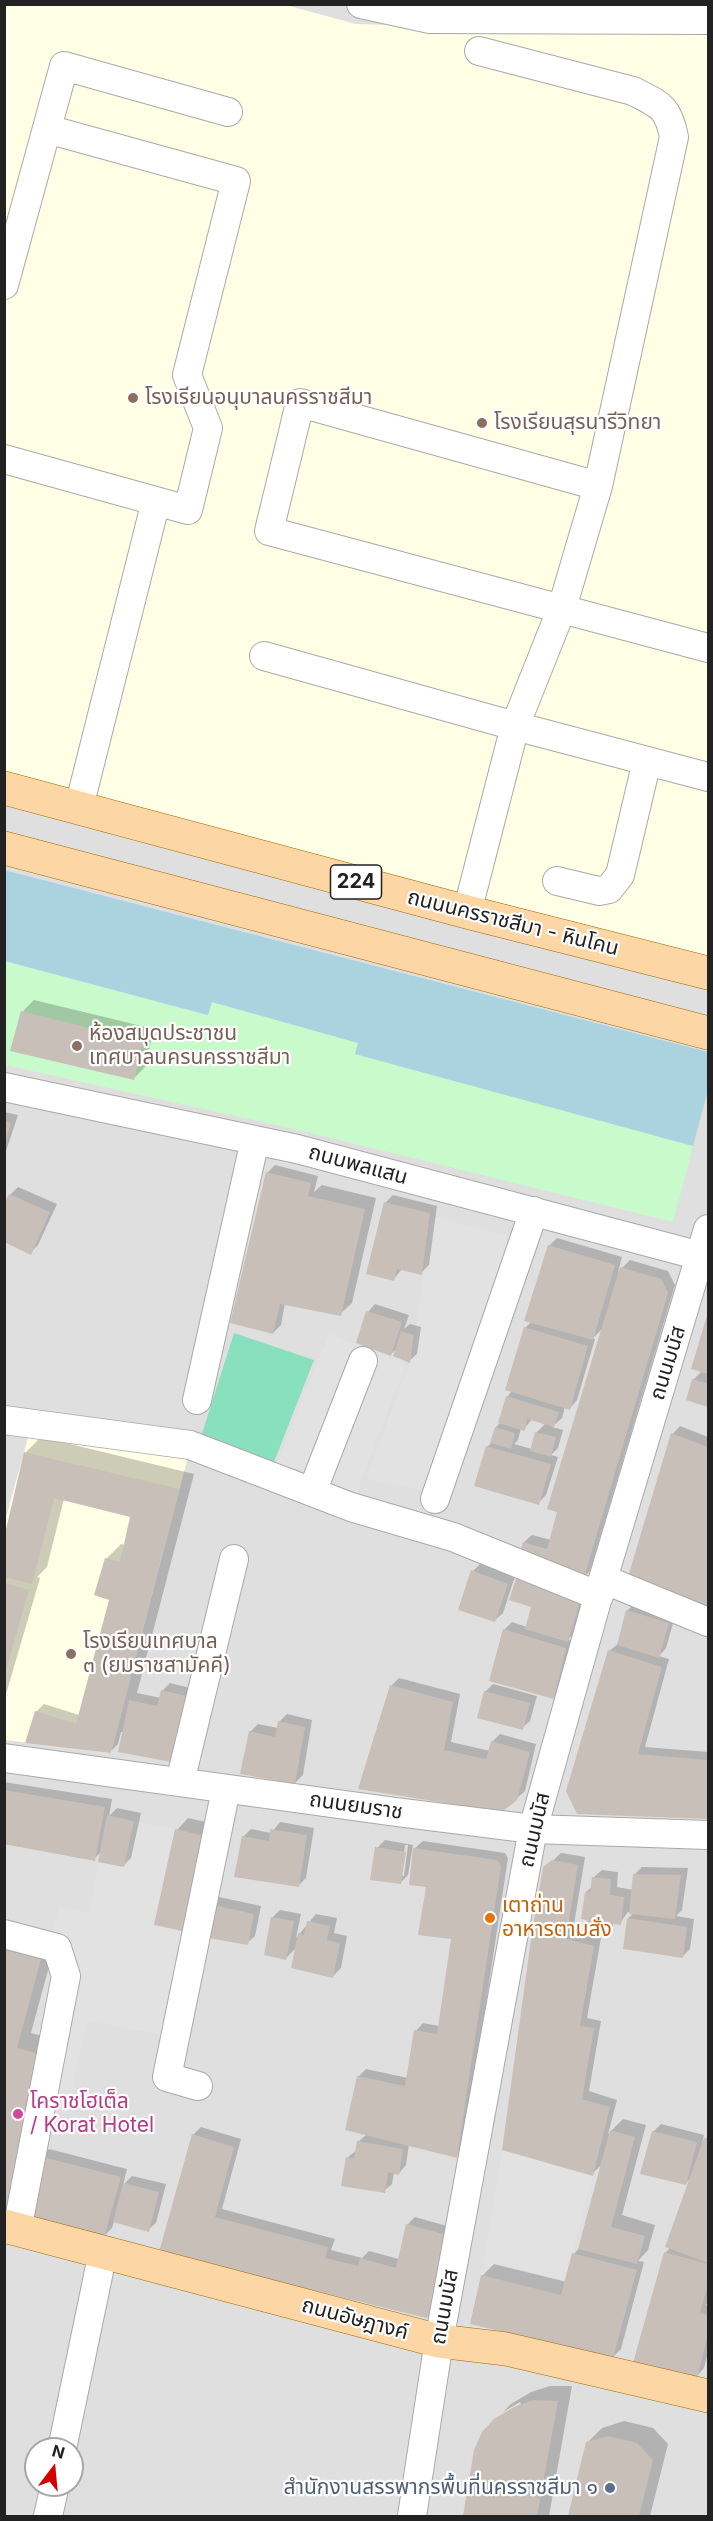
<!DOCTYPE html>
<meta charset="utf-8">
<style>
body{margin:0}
#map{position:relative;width:713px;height:2521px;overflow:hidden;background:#f2efe9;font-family:Inter,sans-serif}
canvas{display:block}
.frame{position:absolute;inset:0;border:6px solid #222;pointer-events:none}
.north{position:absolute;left:24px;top:2437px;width:60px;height:60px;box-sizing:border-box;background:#fff;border:2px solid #a7a7a7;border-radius:50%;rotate:16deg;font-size:16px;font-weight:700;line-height:24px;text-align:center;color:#222}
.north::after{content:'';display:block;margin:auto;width:21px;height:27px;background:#d40000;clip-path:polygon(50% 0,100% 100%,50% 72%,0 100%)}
</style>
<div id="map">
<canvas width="713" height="2521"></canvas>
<div class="frame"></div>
<div class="north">N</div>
</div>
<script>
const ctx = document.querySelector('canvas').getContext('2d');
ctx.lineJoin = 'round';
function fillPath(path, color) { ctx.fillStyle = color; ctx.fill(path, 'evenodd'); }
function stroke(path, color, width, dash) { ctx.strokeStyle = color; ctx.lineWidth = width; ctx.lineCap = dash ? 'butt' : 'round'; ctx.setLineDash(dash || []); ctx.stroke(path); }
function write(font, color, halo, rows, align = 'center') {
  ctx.font = font + ' Inter,"Noto Sans Thai",sans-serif'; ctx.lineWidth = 4.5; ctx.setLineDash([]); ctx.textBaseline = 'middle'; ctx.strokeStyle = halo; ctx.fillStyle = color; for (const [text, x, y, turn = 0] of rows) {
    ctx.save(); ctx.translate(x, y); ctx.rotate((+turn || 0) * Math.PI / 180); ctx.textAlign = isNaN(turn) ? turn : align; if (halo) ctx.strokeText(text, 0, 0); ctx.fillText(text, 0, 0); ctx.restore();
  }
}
const residential = new Path2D(`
 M5,5H708V2516H5ZM36,2449H72V2485H36Z`);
const education = new Path2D(`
 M282,4L356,24L708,34V958L5,772L4,5Z
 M29,1434L189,1453L111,1753L5,1740V1521Z`);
const park = new Path2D(`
 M4,961L207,1015L212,1002L358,1043L355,1054L693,1146L673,1222L303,1131L5,1065Z`);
const pitch = new Path2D(`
 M234,1333L314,1360L272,1467L200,1440Z`);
const parking = new Path2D(`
 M431,1216L514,1237L429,1492L366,1478L413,1354Z
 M329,1334L406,1364L355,1497L275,1468Z
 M134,1821L175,1829L154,1924L187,1932L165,2035L87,2021L67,2113L49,2109L76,1979L51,1938L59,1907L89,1914L98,1862L124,1867Z
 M502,2150L593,2176L561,2295L481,2275Z`);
const water = new Path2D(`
 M4,870L708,1052V1090L693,1146L355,1054L358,1043L212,1002L208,1015L5,961Z`);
const shadow = new Path2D(`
 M34,1000L154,1029L145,1067L133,1079L23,1011Z
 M4,1112L18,1115L4,1157Z
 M275,1165L318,1176L314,1192L322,1185L376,1198L352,1303L340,1314L285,1303L281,1325L273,1333L267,1173Z
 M18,1187L57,1204L38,1245L30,1253L10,1195Z
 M393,1195L437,1206L429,1265L421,1273L402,1269L393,1280L385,1203Z
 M557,1238L622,1257L618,1272L630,1260L668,1271L675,1285L590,1571L582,1579L524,1542L532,1535L551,1540L604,1327L593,1338L595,1339L577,1400L570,1408L565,1407L562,1418L552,1427L563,1430L558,1448L551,1455L558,1457L546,1495L538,1503L487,1447L492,1442L496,1427L501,1422L507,1397L512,1391L525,1328L532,1321L549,1246ZM532,1419L546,1423L537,1432L532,1449L514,1444L518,1440L521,1428L524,1429Z
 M375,1304L409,1315L404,1329L410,1324L421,1327L417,1354L409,1361L397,1348L391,1354L368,1312Z
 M708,1315V1406L687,1399L693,1380L702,1371L693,1368Z
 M680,1426L708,1437V1612L673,1434Z
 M41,1437L194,1474L137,1693L161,1698L162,1691L170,1683L198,1690L124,1732H121L118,1744L110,1752L36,1712L44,1704L79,1715L111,1599L106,1559L121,1544L125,1545L132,1516L64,1499L47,1567L37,1577L40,1578L4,1701V1540L26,1452Z
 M480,1564L515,1576L503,1613L495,1620L473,1571Z
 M587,1594L575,1633L568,1639L573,1641L561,1689L553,1697L504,1630L512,1622L527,1627L533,1606Z
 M635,1603L675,1616L666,1648L659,1656L669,1659L645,1747L708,1752V1817L578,1812L609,1651L618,1644L627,1611Z
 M399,1678L460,1694L451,1742L490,1751L492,1742L500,1734L536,1744L525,1791L516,1799L360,1788L391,1686Z
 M493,1684L537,1696L530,1721L522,1728L485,1692Z
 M287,1714L312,1720L303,1775L295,1783L250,1732L258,1724L278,1728L279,1722Z
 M4,1782L112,1799L109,1816L117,1808L141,1813L131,1858L123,1866L102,1851L94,1859L4,1844Z
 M188,1818L219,1825L198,1918L177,1830Z
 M280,1822L314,1828L306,1878L298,1886L243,1837L251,1829L271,1833Z
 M385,1840L413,1845L408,1875L400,1883L377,1848ZM405,1845H408L404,1876H401Z
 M423,1841L505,1853L508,1858L464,2148L456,2156L409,2144L406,2165L399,2173L394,2172L392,2184L384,2191L348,2157L357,2150L358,2142L367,2134L358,2077L366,2069L408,2078L416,2031L423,2023L439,2026L453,1938L413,1850Z
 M561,1853L585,1857L573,1931L601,1938L587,2018L601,2021L589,2091L617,2100L608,2134L623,2119L646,2125L622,2215L655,2225L648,2250L638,2261L644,2262L621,2349L613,2357L482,2276L494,2264L567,2282L574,2254L580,2247L602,2164L592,2174L545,1868Z
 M642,1867L688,1868L682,1910L676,1916L694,1919L690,1949L682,1957L628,1918L634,1913L628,1912L620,1923L613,1922V1926L605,1934L588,1919L586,1892L593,1886L594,1877L602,1870L618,1872L617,1887L633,1890L634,1875Z
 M219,1897L261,1906L255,1936L247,1943L211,1905Z
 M280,1910L301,1914L296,1938L316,1914L337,1918L334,1933L347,1936L341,1968L333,1976L297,1947L286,1958L272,1918Z
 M4,1922L57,1937L31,2033L57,2040L4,2212Z
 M661,2124L704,2135L702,2143L708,2136V2302L706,2305L708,2306V2353L704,2368L697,2376L665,2253L671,2247L692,2177L685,2184L653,2132Z
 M201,2127L241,2139L222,2209L335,2239L331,2250L362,2258L369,2251L399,2259L407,2225L415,2217L454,2228L441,2302L161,2251L193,2135Z
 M49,2149L127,2169L123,2185L132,2176L166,2184L156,2223L148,2230L114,2221L112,2228L104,2236L41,2157Z
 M550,2386H572L549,2516H465L476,2450L496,2419L521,2404L520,2402L503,2412L511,2404L531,2392Z
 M624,2421L653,2428L668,2444L650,2516H569L587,2443L602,2428Z`);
const building = new Path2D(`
 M21,1011L143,1041L134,1080L10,1051Z
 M4,1121L11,1123L5,1143H4Z
 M266,1172L311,1183L308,1196L365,1209L341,1316L280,1304L273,1334L230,1323Z
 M9,1194L50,1212L31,1255L4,1242V1204Z
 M384,1202L430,1213L422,1275L397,1269L394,1281L366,1274Z
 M548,1245L615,1265L593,1340L524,1321Z
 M620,1267L661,1279L668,1293L583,1581L519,1556L523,1542L547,1549L557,1512L547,1509Z
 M366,1311L402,1322L391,1356L356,1343Z
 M708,1312V1374L691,1369Z
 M524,1327L588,1346L570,1410L505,1390Z
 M401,1331L414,1335L410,1363L393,1356Z
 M692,1379L708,1384V1407L686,1400Z
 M506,1396L559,1412L554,1427L527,1419L525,1431L498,1423Z
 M495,1427L515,1433L511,1449L490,1443Z
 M535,1432L556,1437L551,1457L530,1451Z
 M671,1433L708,1447V1613L627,1580Z
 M486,1446L551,1464L539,1505L474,1486Z
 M24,1452L179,1489L111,1753L25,1743L35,1711L76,1724L109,1600L94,1595L105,1558L120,1562L130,1517L54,1498L32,1584L5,1577V1534Z
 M471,1570L508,1584L495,1622L458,1610Z
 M517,1576L580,1602L568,1642L525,1629L531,1607L509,1600Z
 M4,1583L29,1590L5,1673H4Z
 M626,1610L669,1623L659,1658L617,1645Z
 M503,1629L566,1648L554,1699L489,1681Z
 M608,1650L662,1667L638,1754L708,1760V1819L577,1814L566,1791Z
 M390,1685L453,1702L444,1750L486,1759L491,1741L530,1752L517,1800L502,1812L358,1789Z
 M161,1690L191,1697L177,1763L118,1752L129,1700L157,1706Z
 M484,1691L530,1703L523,1730L477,1718Z
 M278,1721L305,1727L295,1784L240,1774L249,1731L275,1737Z
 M4,1790L105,1807L95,1861L4,1844Z
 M107,1815L134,1821L124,1867L98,1862Z
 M175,1829L209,1837L187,1932L154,1925Z
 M270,1829L307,1835L299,1887L234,1877L242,1836L269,1841Z
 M375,1847L406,1852L401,1884L370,1880Z
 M413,1848L497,1860L501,1866L457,2158L345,2130L357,2076L405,2086L414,2030L437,2034L451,1939L418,1935L426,1887L409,1885Z
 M552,1860L578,1865L566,1939L594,1946L580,2026L594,2028L582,2099L610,2107L593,2176L502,2150L532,1932L543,1867Z
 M633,1874L681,1875L675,1919L629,1914Z
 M592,1877L611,1879L610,1895L624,1897L621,1925L607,1923L606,1936L585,1933L587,1920L581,1919L585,1892H590Z
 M209,1904L254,1914L248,1945L203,1937Z
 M271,1917L294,1921L286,1960L264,1955Z
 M627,1918L687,1927L683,1958L623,1949Z
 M307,1921L330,1926L327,1940L340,1943L333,1978L291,1968L298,1933L304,1935Z
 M4,1941L43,1952L17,2048L43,2055L11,2216L4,2214Z
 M610,2130L635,2137L611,2227L645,2236L637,2264L578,2249Z
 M652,2131L697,2142L686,2185L640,2174Z
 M192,2134L234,2147L215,2217L328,2247L325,2258L358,2266L360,2258L396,2268L406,2224L447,2235L434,2312L426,2318L159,2252Z
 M704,2138L708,2140V2263L665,2247Z
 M357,2141L403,2149L399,2175L388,2172L385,2193L341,2186L346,2157L354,2158Z
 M39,2156L121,2177L104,2237L27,2218Z
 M123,2183L159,2192L149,2232L113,2222Z
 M664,2252L708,2264V2284L700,2313L708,2315V2334L697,2378L633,2363Z
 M572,2253L637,2270L613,2358L470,2324L481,2275L561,2295Z
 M534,2400L558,2401L537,2516H463L474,2450L482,2432L494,2419L514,2407Z
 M608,2436L637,2443L653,2460L639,2516H568L586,2442Z`);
const minor = new Path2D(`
 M361,4L430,19L708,20
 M4,285L64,66L228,112
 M4,459L188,510L208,428L187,375L236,181L47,129
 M598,486L300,403L269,531L708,648
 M264,656L515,726L708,777
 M79,807L156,501
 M557,881L599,891L609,889L620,875L647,761
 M467,912L515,726L562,608L598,486L674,137C668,106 660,105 633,91L479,51
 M4,1087L297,1149L708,1258
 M197,1400L255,1140
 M4,1420L190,1445L351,1507L453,1537L599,1596
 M312,1492L363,1361
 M435,1499L534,1211
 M603,1579L708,1622
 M4,1758L396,1812L533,1829L708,1835
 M180,1782L234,1559
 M4,1934L57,1948L66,1976L17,2230
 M198,2086L167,2077L226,1789
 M62,2449L103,2252
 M48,2516L55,2485
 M412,2516L439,2341L533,1829L603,1579L708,1229`);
const major = new Path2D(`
 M4,788L467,912L708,973
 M4,848L708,1033
 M4,2226L439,2341L506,2349L708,2396`);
const markers = [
 [133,398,6,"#8d6e63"],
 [482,423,6,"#8d6e63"],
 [77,1046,6,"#8d6e63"],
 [71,1654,6,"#8d6e63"],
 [490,1918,6,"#e8710a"],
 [18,2114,6,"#d1479c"],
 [610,2488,6,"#5c6f8a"]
];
const shields = [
 [356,882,51]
];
const shieldNames = [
 ["224",356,882]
];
const educationNames = [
 ["โรงเรียนอนุบาลนครราชสีมา",145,398],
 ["โรงเรียนสุรนารีวิทยา",494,423],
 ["ห้องสมุดประชาชน",89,1034],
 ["เทศบาลนครนครราชสีมา",89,1058],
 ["โรงเรียนเทศบาล",83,1642],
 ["๓ (ยมราชสามัคคี)",83,1666]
];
const streetNames = [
 ["ถนนนครราชสีมา - หินโคน",513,923,14],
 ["ถนนพลแสน",358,1165,15],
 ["ถนนมนัส",668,1363,-73],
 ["ถนนยมราช",356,1806,8],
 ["ถนนมนัส",535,1830,-77],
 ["ถนนมนัส",445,2307,-80],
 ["ถนนอัษฎางค์",355,2319,15]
];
const foodNames = [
 ["เตาถ่าน",502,1906],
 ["อาหารตามสั่ง",502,1930]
];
const hotelNames = [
 ["โคราชโฮเต็ล",30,2102],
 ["/ Korat Hotel",30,2126]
];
const serviceNames = [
 ["สำนักงานสรรพากรพื้นที่นครราชสีมา ๑",598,2488]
];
fillPath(residential, '#e0dfdf');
fillPath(education, '#ffffe5');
fillPath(park, '#c8facc');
fillPath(pitch, '#88e0be');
fillPath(parking, '#e2e2e2');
fillPath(water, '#aad3df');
fillPath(shadow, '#0003');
fillPath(building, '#c7bfb8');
stroke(minor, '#a9a9a9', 30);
stroke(major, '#a06b00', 34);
stroke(minor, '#fff', 28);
stroke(major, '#fcd6a4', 33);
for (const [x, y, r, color] of markers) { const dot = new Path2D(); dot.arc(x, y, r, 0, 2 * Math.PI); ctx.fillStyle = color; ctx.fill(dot); stroke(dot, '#fff', 2); }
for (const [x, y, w] of shields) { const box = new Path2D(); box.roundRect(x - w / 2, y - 17, w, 34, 4.5); ctx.fillStyle = '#fff'; ctx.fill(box); stroke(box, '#222', 1.5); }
write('bold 20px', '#222', null, shieldNames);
write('21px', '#785e54', '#fff', educationNames, 'left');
write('21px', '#222', '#fff', streetNames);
write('21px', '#c56008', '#fff', foodNames, 'left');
write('21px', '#b23c85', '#fff', hotelNames, 'left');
write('21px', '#4e5e75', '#fff', serviceNames, 'right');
</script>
